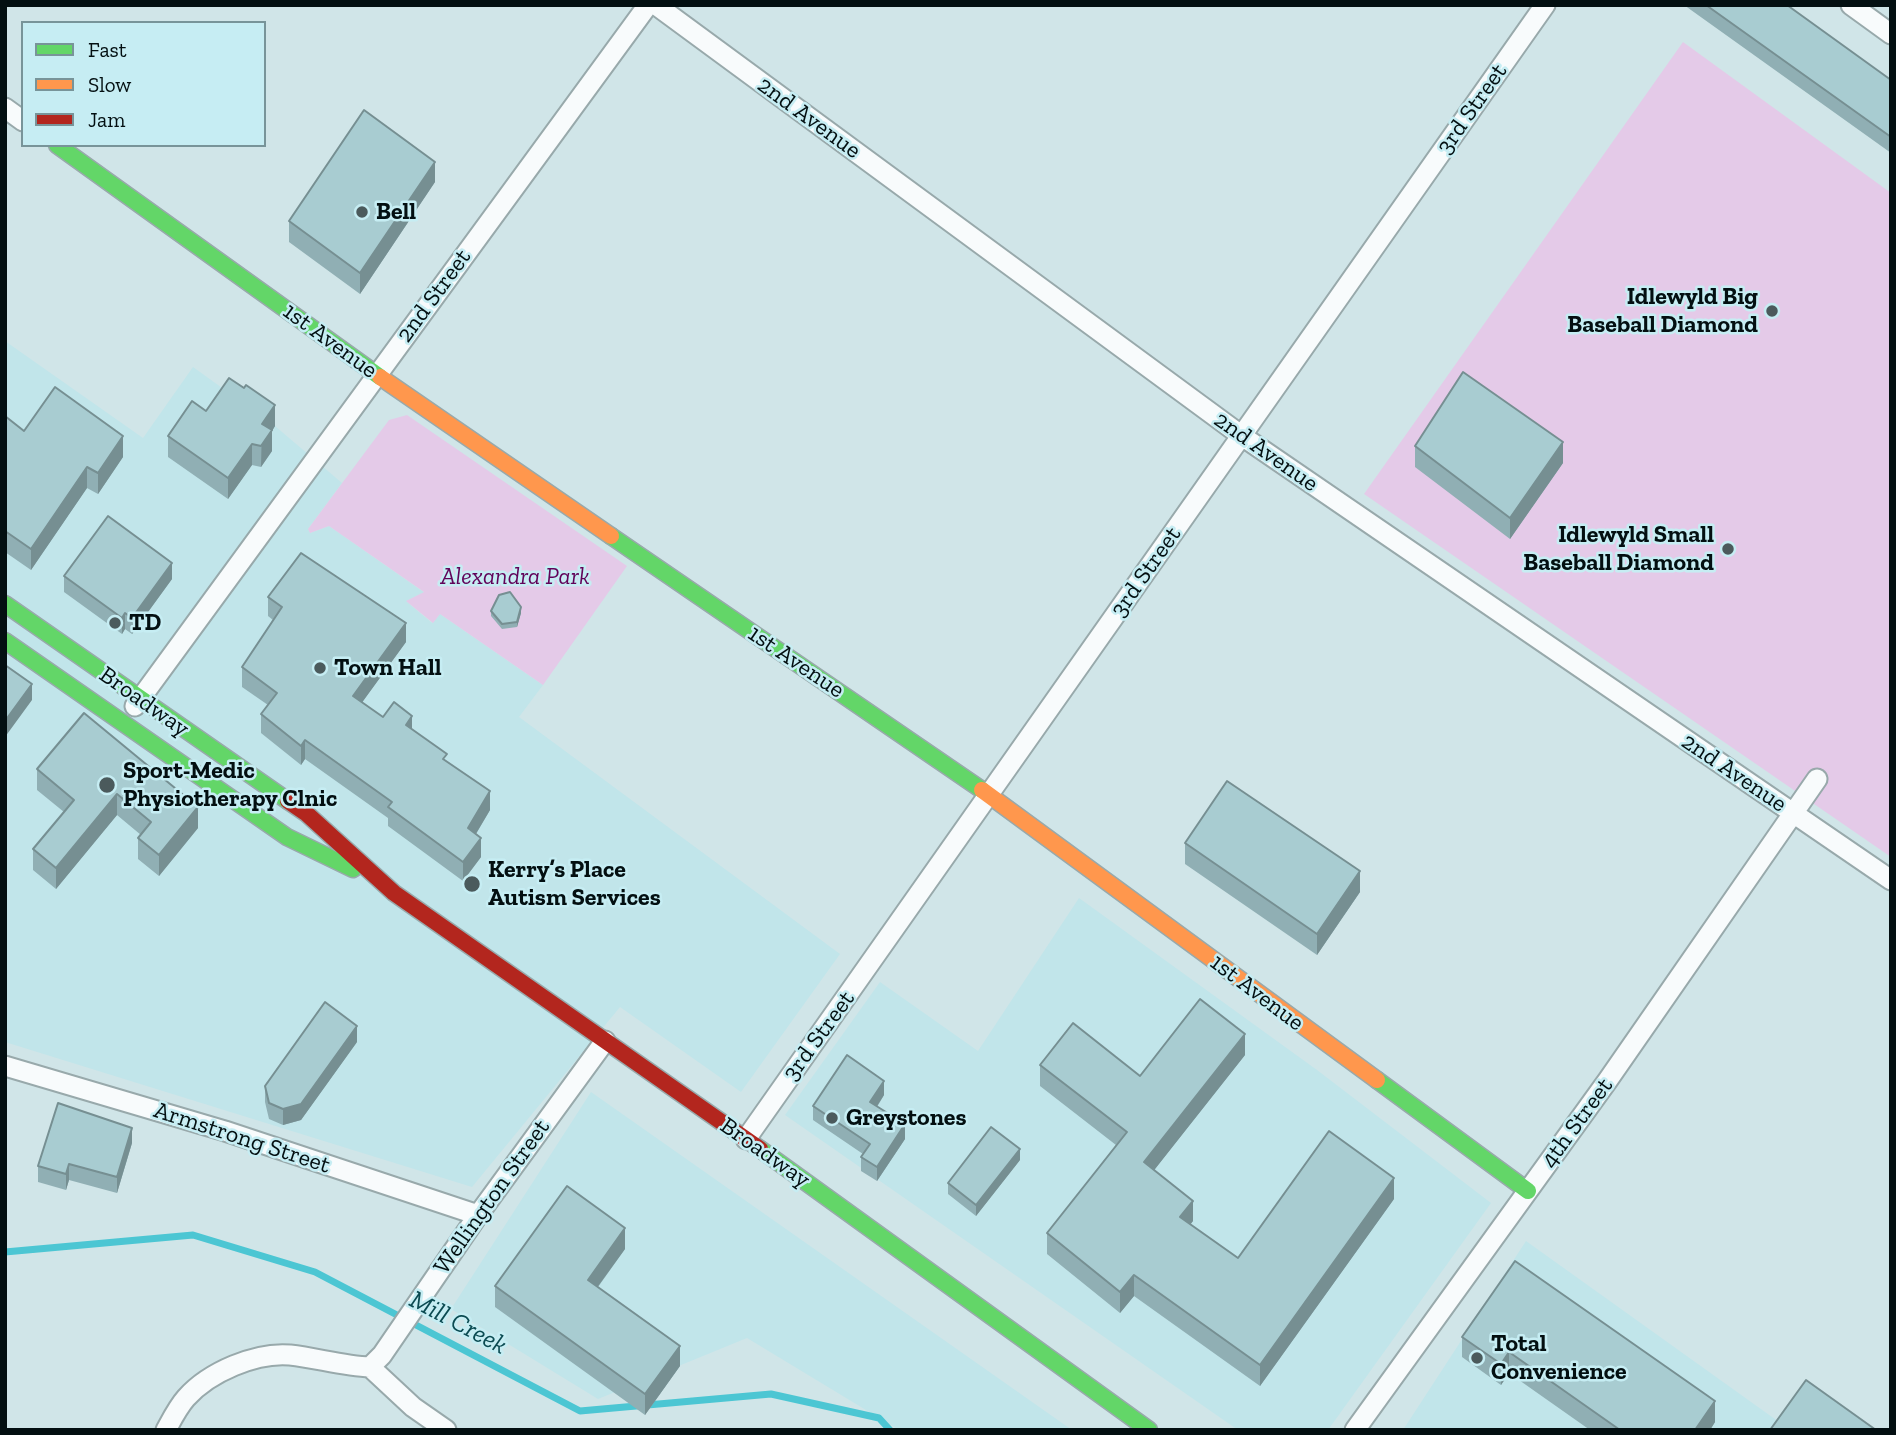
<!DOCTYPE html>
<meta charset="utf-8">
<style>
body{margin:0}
#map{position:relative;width:1896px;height:1435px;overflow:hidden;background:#d0e5e8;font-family:"Zilla Slab",serif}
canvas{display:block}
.frame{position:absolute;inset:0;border:7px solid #030f11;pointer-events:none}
.legend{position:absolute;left:21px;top:21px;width:245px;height:126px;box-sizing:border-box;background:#c6edf3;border:2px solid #789499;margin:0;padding:9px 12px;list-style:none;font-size:21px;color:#030f11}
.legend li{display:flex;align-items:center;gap:14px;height:35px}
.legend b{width:35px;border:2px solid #789499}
</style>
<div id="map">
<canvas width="1896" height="1435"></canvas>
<div class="frame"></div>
<ul class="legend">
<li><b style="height:9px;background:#63d668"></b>Fast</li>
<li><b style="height:9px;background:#ff974d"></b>Slow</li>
<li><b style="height:9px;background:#b3261e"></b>Jam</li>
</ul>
</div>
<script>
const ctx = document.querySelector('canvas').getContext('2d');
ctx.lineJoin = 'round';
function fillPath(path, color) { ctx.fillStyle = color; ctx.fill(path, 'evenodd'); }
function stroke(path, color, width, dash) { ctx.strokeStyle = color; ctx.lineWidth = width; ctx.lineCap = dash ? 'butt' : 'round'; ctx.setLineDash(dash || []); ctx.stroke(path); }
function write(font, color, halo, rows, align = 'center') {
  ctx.font = font + ' "Zilla Slab",serif'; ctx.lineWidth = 5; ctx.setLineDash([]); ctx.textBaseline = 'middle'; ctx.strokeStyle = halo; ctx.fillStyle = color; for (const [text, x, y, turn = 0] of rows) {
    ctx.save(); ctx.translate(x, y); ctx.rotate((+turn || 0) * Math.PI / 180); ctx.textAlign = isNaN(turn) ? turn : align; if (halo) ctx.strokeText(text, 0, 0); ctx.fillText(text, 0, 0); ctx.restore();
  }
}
const built = new Path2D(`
 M5,341L143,438L193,367L275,426L342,483L308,529L310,533L329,526L425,593L407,602L432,623L440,614L543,685L519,717L840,954L741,1092L620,1007L472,1187L5,1042Z
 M1079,898L1317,1070L1491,1203L1328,1430H1238L785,1115L880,982L978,1051Z
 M591,1092L1072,1430H899L747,1338L598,1399L451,1309Z
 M1526,1241L1779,1422L1874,1430H1403Z`);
const green = new Path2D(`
 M1683,42L1891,193V857L1364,494Z
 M407,415L627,566L543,685L440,614L433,623L406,601L424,592L329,526L310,533L308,529L389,420Z`);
const stream = new Path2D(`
 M5,1252L193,1235L315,1272L580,1411L771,1394L879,1418L890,1430`);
const street = new Path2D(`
 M656,5L1242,436L1891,880
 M1851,5L1891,34
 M5,108L23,121
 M135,706L648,5
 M5,1066L225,1131L478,1215
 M746,1139L1545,5
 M370,1367L413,1407L446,1430
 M166,1430C172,1419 178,1407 186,1398C209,1372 256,1352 290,1355C317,1358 343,1366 370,1367L382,1355L478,1215L605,1041
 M1355,1430L1608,1080L1817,779`);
const fast = new Path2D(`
 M57,145L380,377
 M611,536L982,790
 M5,604L288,801
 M5,641L287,837L353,869
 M1377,1080L1528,1191
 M760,1149L1149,1430`);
const slow = new Path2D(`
 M380,377L611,536
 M982,790L1377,1080`);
const jam = new Path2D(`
 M288,801L307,814L394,893L760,1149`);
const wall = new Path2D(`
 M1684,5H1787L1891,80V153Z
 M435,182L360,294L289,242V221Z
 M206,411L275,426L272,431V451L261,467L252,465L228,499L168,457V436Z
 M5,416L24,431L123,457L98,494L87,488L31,570L5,552Z
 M1415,446L1563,463L1510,539L1415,467Z
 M64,576L172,579L132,634L125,629L122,634L64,592Z
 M268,597L406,642L362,702L383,717L412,729L447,762L490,810L476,834L481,857L463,881L388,826V818L305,759L301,765L261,733V714L268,705L242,687V667L273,620L268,616Z
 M491,611L521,613L517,627L502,629L491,616Z
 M84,713L198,828L159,876L138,859V838L141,835L117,815L56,889L33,870V849L64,812L37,790V769Z
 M1185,843L1360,892L1317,955L1185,864Z
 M357,1042L301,1120L283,1125L269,1119L265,1102V1086Z
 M1245,1055L1154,1170L1193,1221L1190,1224L1238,1258L1394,1199L1260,1386L1134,1296L1120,1313L1047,1254V1233L1116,1145L1040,1086V1065L1140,1076Z
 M884,1095L877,1107L905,1139L877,1181L861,1171V1157L863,1154L813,1120V1106Z
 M132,1143L117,1193L69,1180L66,1190L38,1182V1166Z
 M1020,1160L976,1216L948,1194V1183Z
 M625,1249L598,1287L680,1366L645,1415L495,1307V1286Z
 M1462,1337L1715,1422L1710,1430H1590L1509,1373L1501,1385L1462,1357Z`);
const shadedWall = new Path2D(`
 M435,162V182L360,294V273Z
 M275,405V426L272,431V451L261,467L262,424Z
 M123,436V457L98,494V473Z
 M1563,442V463L1510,539V518Z
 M252,444V465L228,499V478Z
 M87,467V488L31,570V549Z
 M172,563V579L132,634V618Z
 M521,607V613L517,627V622Z
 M125,613V629L122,634V618Z
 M406,623V642L353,715V696Z
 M32,684V700L5,737V721Z
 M412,716V735L406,725Z
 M305,740V759L301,765V746Z
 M490,791V810L468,847V828Z
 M117,794V815L56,889V868Z
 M198,807V828L159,876V855Z
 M481,838V857L463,881V862Z
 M1360,871V892L1317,955V934Z
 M357,1026V1042L301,1120L283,1125V1109Z
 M1245,1034V1055L1144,1183V1162Z
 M884,1081V1095L870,1117V1102Z
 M905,1124V1139L877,1181V1167Z
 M132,1128V1143L117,1193V1177Z
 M1020,1149V1160L976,1216V1205Z
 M69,1164V1180L66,1190V1174Z
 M1394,1178V1199L1260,1386V1365Z
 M1193,1201V1221L1180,1238V1217Z
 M625,1228V1249L588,1300V1280Z
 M1134,1275V1296L1120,1313V1292Z
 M680,1346V1366L645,1415V1394Z
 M1509,1352V1373L1501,1385V1364Z
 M1715,1401V1422L1710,1430H1695Z`);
const building = new Path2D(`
 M1706,5H1787L1891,80V137Z
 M364,110L435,162L360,273L289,221Z
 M1463,372L1563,442L1510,518L1415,446Z
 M229,378L244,388L246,385L275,405L262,424L272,430L261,446L252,444L228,478L168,436L192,401L206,411Z
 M55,387L123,436L98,473L87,467L31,549L5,531V416L24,431Z
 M108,516L172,563L132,618L125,613L122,618L64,576Z
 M301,553L406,623L353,696L383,717L394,702L412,716L406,725L447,754L443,759L490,791L468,828L481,838L463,862L388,807L392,802L305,740L301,746L261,714L277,693L242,667L282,607L268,597Z
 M510,592L521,607L517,622L502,624L491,611L499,595Z
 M5,665L32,684L5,721Z
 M84,713L198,807L159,855L138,838L151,822L117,794L56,868L33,849L74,800L37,769Z
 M1227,781L1360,871L1317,934L1185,843Z
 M1200,999L1245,1034L1144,1162L1193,1201L1180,1217L1238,1258L1329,1131L1394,1178L1260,1365L1134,1275L1120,1292L1047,1233L1127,1132L1040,1065L1073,1023L1140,1076Z
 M325,1002L357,1026L301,1104L283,1109L269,1103L265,1086Z
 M847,1055L884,1081L870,1102L905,1124L877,1167L861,1157L870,1144L813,1106Z
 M58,1103L132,1128L117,1177L69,1164L66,1174L38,1166Z
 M991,1127L1020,1149L976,1205L948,1183Z
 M567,1186L625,1228L588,1280L680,1346L645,1394L495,1286Z
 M1515,1261L1715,1401L1695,1430H1620L1509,1352L1501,1364L1462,1337Z
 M1806,1380L1876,1430H1770Z`);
const markers = [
 [362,212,7,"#4b5a5c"],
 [1772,311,7,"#4b5a5c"],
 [1728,549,7,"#4b5a5c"],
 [115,623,7,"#4b5a5c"],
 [320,668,7,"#4b5a5c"],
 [107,785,9,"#4b5a5c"],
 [472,884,9,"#4b5a5c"],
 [832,1118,7,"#4b5a5c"],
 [1477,1358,7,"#4b5a5c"]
];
const streetNames = [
 ["3rd Street",1472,109,-55],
 ["2nd Avenue",809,118,36],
 ["2nd Street",434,296,-54],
 ["1st Avenue",330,341,36],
 ["2nd Avenue",1266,452,35],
 ["3rd Street",1146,572,-55],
 ["1st Avenue",796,662,34],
 ["Broadway",144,702,35],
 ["2nd Avenue",1734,773,34],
 ["1st Avenue",1257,993,37],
 ["3rd Street",819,1036,-54],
 ["4th Street",1577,1123,-54],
 ["Armstrong Street",242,1138,18],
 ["Broadway",765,1153,35],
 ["Wellington Street",492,1197,-55]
];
const poiNames = [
 ["Bell",376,212],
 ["Idlewyld Big",1758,297,"right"],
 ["Baseball Diamond",1758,325,"right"],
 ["Idlewyld Small",1714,535,"right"],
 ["Baseball Diamond",1714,563,"right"],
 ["TD",129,623],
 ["Town Hall",334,668],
 ["Sport-Medic",123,771],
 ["Physiotherapy Clnic",123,799],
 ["Kerry’s Place",488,870],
 ["Autism Services",488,898],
 ["Greystones",846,1118],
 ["Total",1491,1344],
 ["Convenience",1491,1372]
];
const parkNames = [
 ["Alexandra Park",515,577]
];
const waterNames = [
 ["Mill Creek",458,1323,28]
];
fillPath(built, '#c1e5ea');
fillPath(green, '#e4cae8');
stroke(stream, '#4cc6d3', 7);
stroke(street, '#98a9ab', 23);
stroke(fast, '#98a9ab', 19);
stroke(slow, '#98a9ab', 19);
stroke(jam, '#98a9ab', 19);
stroke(street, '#f8fbfc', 19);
stroke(fast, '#63d668', 16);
stroke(slow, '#ff974d', 16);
stroke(jam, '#b3261e', 16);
fillPath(wall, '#90afb4');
fillPath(shadedWall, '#768f92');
fillPath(building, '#a8ccd1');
stroke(building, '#768f92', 2);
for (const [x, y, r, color] of markers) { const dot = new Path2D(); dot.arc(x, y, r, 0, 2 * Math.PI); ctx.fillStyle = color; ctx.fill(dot); stroke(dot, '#c6edf3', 2.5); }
write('24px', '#030f11', '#c6edf3', streetNames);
write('bold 24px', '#030f11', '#c6edf3', poiNames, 'left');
write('italic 24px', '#610359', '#c6edf3', parkNames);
write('italic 26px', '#0c4b52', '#c6edf3', waterNames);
</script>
